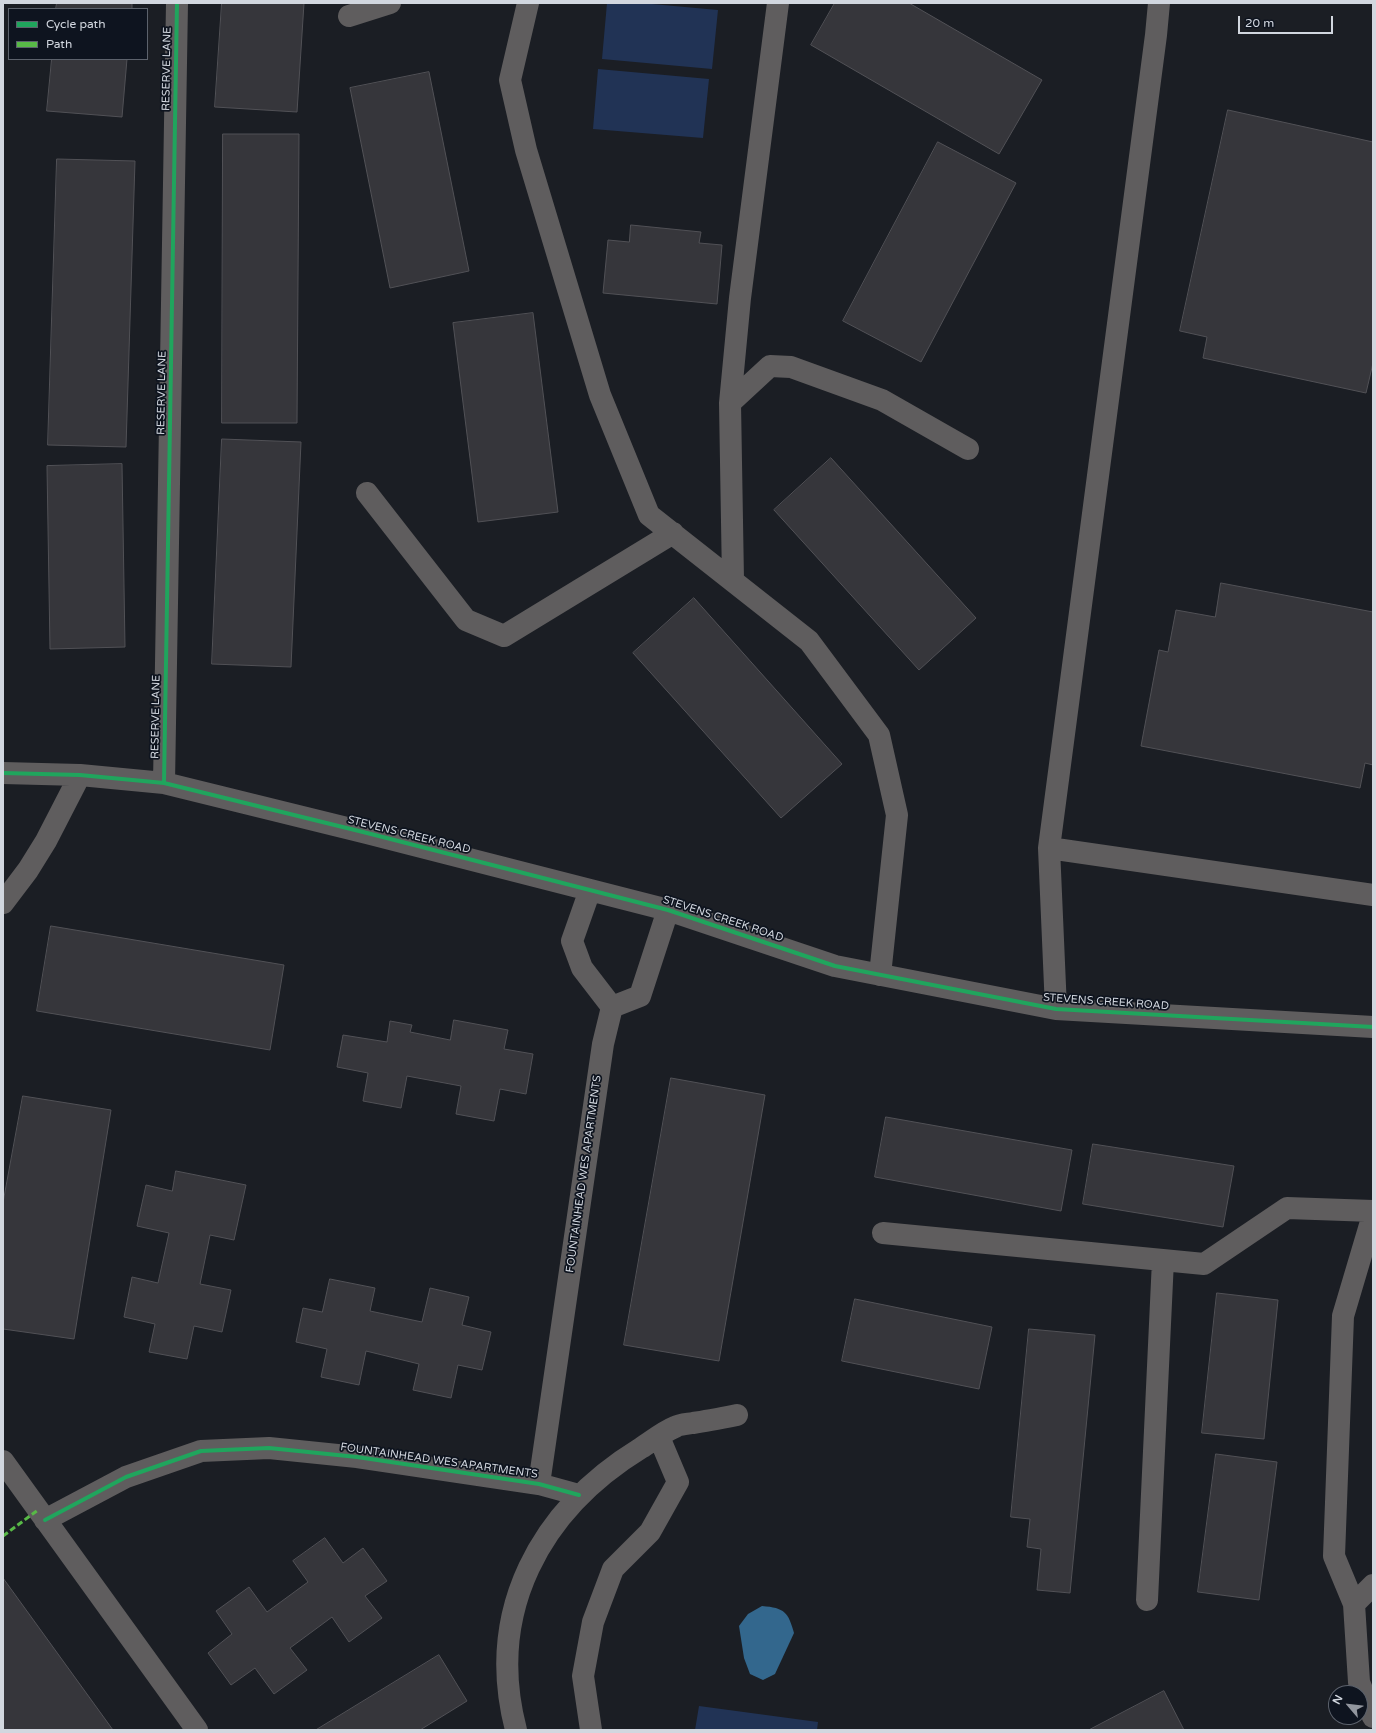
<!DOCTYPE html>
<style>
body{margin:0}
#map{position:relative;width:1376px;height:1733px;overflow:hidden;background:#1b1e24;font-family:"Varela Round",sans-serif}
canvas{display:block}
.frame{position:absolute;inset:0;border:4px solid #d2d7df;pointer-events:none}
.legend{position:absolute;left:8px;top:8px;width:140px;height:52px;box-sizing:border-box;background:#0e141f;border:1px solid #5c626c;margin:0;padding:5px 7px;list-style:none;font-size:12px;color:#d2d7df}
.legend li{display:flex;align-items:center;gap:8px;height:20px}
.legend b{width:20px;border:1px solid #5c626c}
.north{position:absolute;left:1328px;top:1685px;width:40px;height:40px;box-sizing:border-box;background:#0e141f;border:1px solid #5c626c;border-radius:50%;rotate:298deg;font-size:11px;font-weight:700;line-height:16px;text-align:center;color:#d2d7df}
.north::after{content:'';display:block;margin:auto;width:14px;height:18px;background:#92969e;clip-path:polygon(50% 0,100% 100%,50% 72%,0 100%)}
.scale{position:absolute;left:1238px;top:16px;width:95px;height:18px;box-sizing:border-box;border:2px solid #d2d7df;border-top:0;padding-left:5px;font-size:12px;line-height:14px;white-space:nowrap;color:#d2d7df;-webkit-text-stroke:3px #0e141f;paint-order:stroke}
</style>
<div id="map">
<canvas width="1376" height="1733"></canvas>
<div class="frame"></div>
<ul class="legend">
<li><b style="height:5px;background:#20a55d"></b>Cycle path</li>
<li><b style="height:5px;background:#58b947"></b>Path</li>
</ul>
<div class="north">N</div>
<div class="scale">20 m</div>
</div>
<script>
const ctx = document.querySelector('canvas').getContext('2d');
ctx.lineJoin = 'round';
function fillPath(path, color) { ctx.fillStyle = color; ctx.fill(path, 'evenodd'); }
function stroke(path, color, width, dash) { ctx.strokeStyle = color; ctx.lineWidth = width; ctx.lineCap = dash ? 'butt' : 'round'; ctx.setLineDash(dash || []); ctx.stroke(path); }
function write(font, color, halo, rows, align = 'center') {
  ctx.font = font + ' "Varela Round",sans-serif'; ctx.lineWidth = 3.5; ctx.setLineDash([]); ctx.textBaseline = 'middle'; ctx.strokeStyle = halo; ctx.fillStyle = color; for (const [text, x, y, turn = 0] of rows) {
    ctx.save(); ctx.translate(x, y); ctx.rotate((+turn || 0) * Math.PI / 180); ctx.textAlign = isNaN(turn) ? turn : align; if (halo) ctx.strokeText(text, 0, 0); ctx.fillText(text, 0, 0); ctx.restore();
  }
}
const green = new Path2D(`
 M607,3H641L718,10L712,69L602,59Z
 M598,69L709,79L703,138L593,129Z
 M699,1706L818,1722L817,1730H695Z`);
const water = new Path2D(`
 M762,1606C785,1608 788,1612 794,1633L775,1674L763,1680L750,1674L744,1658L739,1626L748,1614Z`);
const building = new Path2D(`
 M57,3H132V9H56Z
 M222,3H304L297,112L215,107Z
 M835,3H909L1042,80L999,154L811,45Z
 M52,59H127L122,117L47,111Z
 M429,72L469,271L390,288L350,88Z
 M1228,110L1373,142V363L1366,393L1203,358L1207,337L1180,331Z
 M223,134H299L297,423H222Z
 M938,142L1016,183L921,362L843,321Z
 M57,159L135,161L126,447L48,445Z
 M631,225L701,232L699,243L722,245L717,304L603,293L608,240L629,242Z
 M533,313L558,512L478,522L453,323Z
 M222,439L301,442L291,667L212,664Z
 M831,458L976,618L919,670L774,510Z
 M122,464L125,647L50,649L47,466Z
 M1221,583L1373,612V765L1365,763L1360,788L1141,746L1159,650L1168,652L1176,610L1215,617Z
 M694,598L842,764L781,818L633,653Z
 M51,926L284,965L270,1050L37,1011Z
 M454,1020L508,1030L504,1049L533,1054L526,1094L500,1089L494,1121L456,1114L461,1086L407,1076L401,1108L363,1101L368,1073L337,1067L343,1035L387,1042L390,1021L412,1025L410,1032L450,1040Z
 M671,1078L765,1095L719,1361L624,1345Z
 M23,1096L111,1110L74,1339L3,1329V1203Z
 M886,1117L1072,1150L1061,1211L875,1177Z
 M1093,1144L1234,1166L1223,1227L1083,1204Z
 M176,1171L246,1185L234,1240L210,1235L200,1284L231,1290L222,1332L194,1326L187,1359L149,1352L155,1324L124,1317L132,1277L158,1283L169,1233L137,1226L146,1185L172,1191Z
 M330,1279L375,1288L370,1311L422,1322L430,1288L469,1297L462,1325L491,1332L482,1370L458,1365L451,1398L413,1390L419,1364L366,1351L359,1385L321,1377L327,1349L296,1342L303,1308L322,1312Z
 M1217,1293L1278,1300L1264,1439L1202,1433Z
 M855,1299L992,1327L979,1389L842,1361Z
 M1029,1329L1095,1335L1070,1593L1037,1590L1041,1549L1027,1547L1030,1519L1011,1517Z
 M1216,1454L1277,1462L1259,1600L1198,1592Z
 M325,1538L343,1563L363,1548L387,1581L365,1596L382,1618L349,1642L332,1617L290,1648L307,1670L274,1694L255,1668L231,1685L208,1653L232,1634L216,1611L249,1587L267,1612L308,1582L293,1561Z
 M3,1578L113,1730H3Z
 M439,1655L467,1701L420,1730H316Z
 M1164,1691L1184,1730H1089Z`);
const minor = new Path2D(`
 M528,3L510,80L526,150L600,395L649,515L809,641L879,735L897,815L880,975
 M349,16L390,3
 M730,403L770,366L791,367L882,400L968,449
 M367,493L466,620L504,636L673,533
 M733,580L730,403L740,298L778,3
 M3,773L80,775L164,783L367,833L668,910L835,966L1056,1009L1373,1027
 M164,783L177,3
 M1049,848L1373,895
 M590,890L572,941L582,968L612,1007L640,996L668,910
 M3,903L28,870L46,841L80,775
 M1056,1009L1049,848L1156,35L1159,3
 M1373,1215L1343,1316L1334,1556L1354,1604L1359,1682L1373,1717
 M883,1233L1204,1264L1287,1208L1373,1211
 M3,1461L197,1730
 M539,1484L603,1044L612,1007
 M45,1520L126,1477L201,1451L269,1448L357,1457L539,1484L579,1495
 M1147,1600L1163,1260
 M1354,1604L1373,1585
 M516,1730C485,1611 540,1510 641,1448C652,1441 663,1432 675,1427C680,1424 687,1424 693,1423C707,1421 722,1418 737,1415
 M591,1730L583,1676L593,1622L613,1569L650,1532L678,1482L659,1437`);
const quiet = new Path2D(`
 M3,1536L38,1510`);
const cycleway = new Path2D(`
 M3,773L80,775L164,783L367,833L668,910L835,966L1056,1009L1373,1027
 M164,783L177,3
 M45,1520L126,1477L201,1451L269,1448L357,1457L539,1484L579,1495`);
const streetNames = [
 ["RESERVE LANE",167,69,-89],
 ["RESERVE LANE",162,393,-89],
 ["RESERVE LANE",156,717,-89],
 ["STEVENS CREEK ROAD",409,835,14],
 ["STEVENS CREEK ROAD",723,919,18],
 ["STEVENS CREEK ROAD",1106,1002,4],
 ["FOUNTAINHEAD WES APARTMENTS",584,1174,-82],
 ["FOUNTAINHEAD WES APARTMENTS",439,1461,8]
];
fillPath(green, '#213355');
fillPath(water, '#33678d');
fillPath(building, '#36363b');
stroke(building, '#515156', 1);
stroke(minor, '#5f5d5e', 22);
stroke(quiet, '#58b947', 3, [6, 3]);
stroke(cycleway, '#20a55d', 4);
write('11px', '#d2d7df', '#0e141f', streetNames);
</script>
